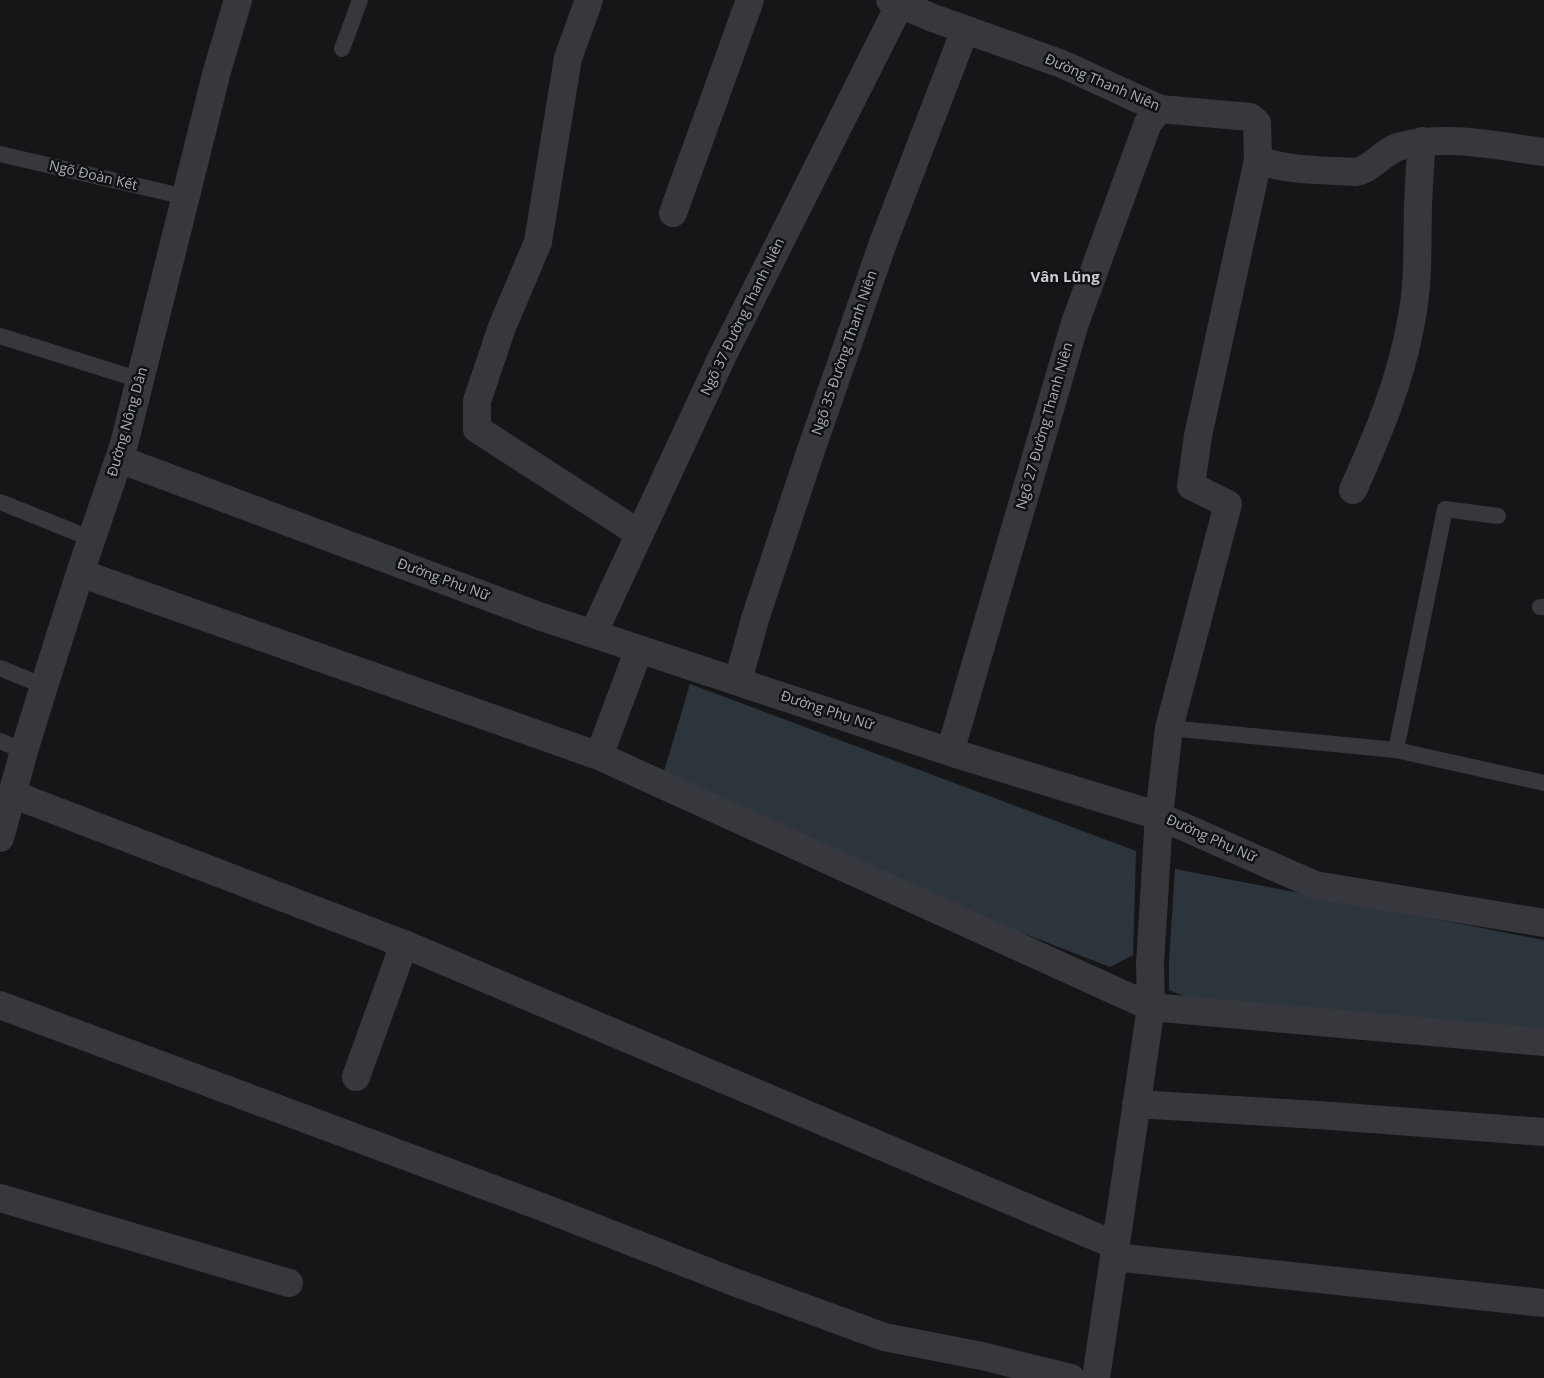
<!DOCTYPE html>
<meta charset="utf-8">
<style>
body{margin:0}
canvas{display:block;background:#161618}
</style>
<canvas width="1544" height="1378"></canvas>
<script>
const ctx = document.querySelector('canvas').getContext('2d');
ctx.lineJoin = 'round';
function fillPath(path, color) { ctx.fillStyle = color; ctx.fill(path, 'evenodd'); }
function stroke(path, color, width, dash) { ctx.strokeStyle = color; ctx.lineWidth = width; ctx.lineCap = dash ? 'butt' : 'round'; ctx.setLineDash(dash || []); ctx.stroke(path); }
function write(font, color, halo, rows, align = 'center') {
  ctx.font = font + ' "Open Sans",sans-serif'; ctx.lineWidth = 5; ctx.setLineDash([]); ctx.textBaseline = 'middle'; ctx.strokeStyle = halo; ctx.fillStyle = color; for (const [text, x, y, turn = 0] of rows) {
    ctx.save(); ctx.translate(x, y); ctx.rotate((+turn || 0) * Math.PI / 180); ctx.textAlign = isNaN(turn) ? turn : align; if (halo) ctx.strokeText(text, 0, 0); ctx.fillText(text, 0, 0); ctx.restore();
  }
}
const water = new Path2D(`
 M690,684L1136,851L1133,955L1110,967L723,817L662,778Z
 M1175,869L1544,940V1038L1198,1002L1169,990V961Z`);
const lane = new Path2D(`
 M342,49L360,0
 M0,154L186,197
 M0,336L140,380
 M0,502L92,539
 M1540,607H1544
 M0,668L44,686
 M1169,728L1396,750L1544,783
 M0,741L24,751
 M1396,750L1445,509L1498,516`);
const street = new Path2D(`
 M589,0L568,58L538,242L502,327L477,401V429L640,534
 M890,0L933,18L1062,64L1160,109L1250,117L1257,123L1258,160C1288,171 1322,170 1355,172C1373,170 1383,150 1401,146C1448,134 1497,146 1544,152
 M673,213L750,0
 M119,459L539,616L950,752L1159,816L1315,885L1544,923
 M1353,490C1378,434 1400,383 1411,322C1419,283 1417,244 1418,205C1419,184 1420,162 1422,141
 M80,573L599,756L1151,1007L1544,1042
 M593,634L722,357L900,4
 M738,681L755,619L810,453L883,243L965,30
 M950,752L1075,323L1148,123L1160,109
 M599,756L639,649
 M12,794L404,944L1115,1245
 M0,838L24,751L44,686L80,573L124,444L217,71L238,0
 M0,1005L542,1207L734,1282L884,1337L982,1356L1071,1378
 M356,1077L404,944
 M1136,1104L1318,1115L1544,1132
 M0,1198L289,1283
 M1114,1257L1544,1303
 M1096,1378L1151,1007L1150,964L1159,816L1169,728L1228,504L1191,486L1198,436L1258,160`);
const streetNames = [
 ["Đường Thanh Niên",1102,83,23],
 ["Ngõ Đoàn Kết",93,176,13],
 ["Ngõ 37 Đường Thanh Niên",743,317,-64],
 ["Ngõ 35 Đường Thanh Niên",845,353,-71],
 ["Đường Nông Dân",128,422,-74],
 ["Ngõ 27 Đường Thanh Niên",1045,426,-74],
 ["Đường Phụ Nữ",443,580,20],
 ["Đường Phụ Nữ",827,711,18],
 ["Đường Phụ Nữ",1211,839,24]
];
const neighbourhoodNames = [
 ["Vân Lũng",1065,278]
];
fillPath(water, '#2c353c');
stroke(lane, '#37383d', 16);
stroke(street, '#37383d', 28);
write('14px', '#a8adb8', '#111113', streetNames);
write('bold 15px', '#c9ccd4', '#111113', neighbourhoodNames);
</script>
